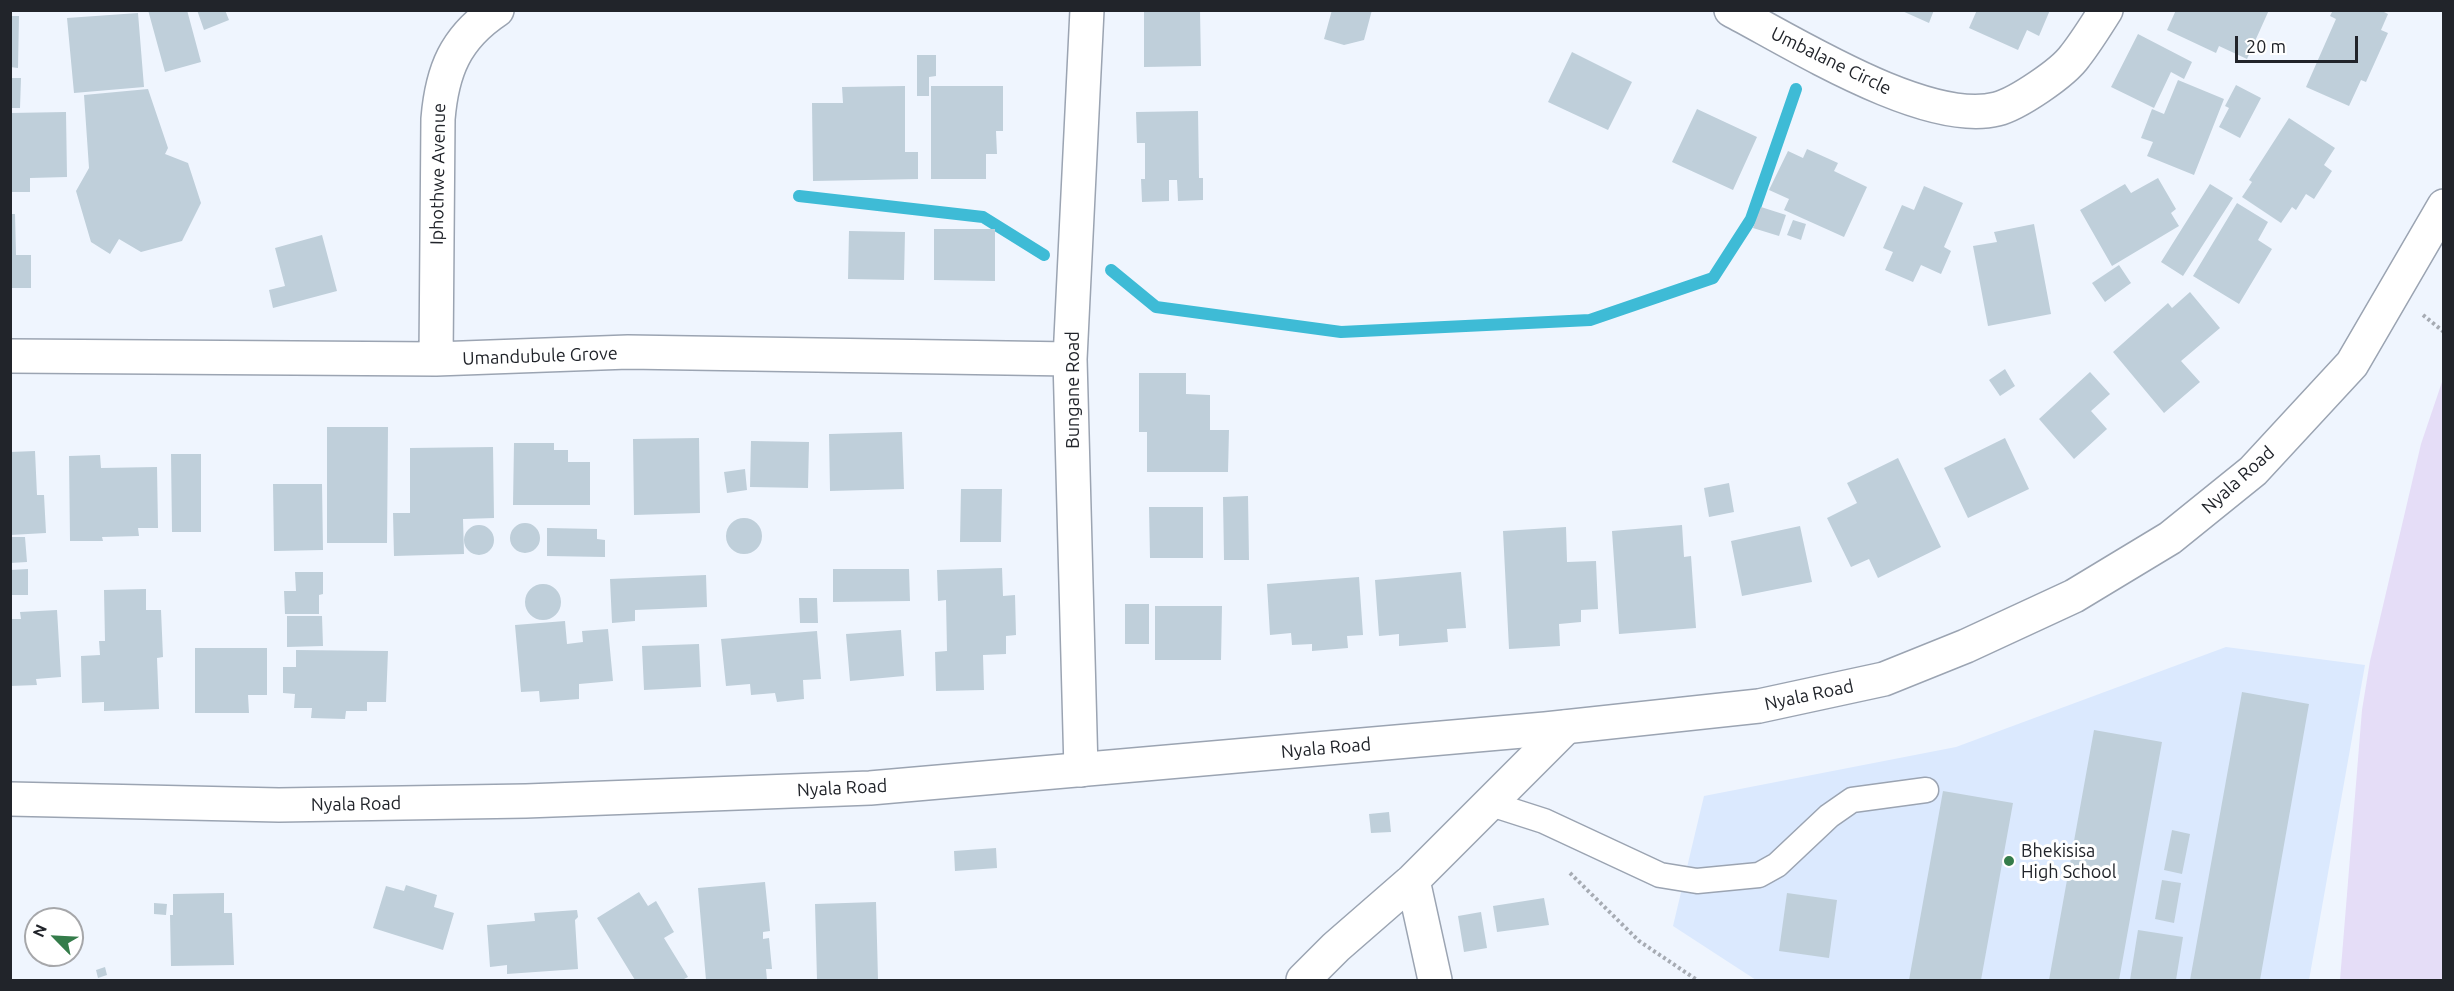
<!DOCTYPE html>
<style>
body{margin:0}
#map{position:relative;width:2454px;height:991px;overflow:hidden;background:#eff5fe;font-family:Ubuntu,sans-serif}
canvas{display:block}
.frame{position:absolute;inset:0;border:12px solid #21242a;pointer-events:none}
.north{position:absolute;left:24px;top:907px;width:60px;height:60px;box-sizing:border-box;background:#fff;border:2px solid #a6a7aa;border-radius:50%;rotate:294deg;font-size:16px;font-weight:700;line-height:24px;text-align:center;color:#21242a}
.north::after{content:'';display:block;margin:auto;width:21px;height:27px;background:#347c4a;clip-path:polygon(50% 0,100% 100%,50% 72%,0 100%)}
.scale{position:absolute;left:2235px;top:36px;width:123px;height:27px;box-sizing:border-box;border:3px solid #21242a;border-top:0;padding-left:8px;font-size:18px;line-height:21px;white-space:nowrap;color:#21242a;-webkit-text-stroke:4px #fff;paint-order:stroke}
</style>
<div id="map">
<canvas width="2454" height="991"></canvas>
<div class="frame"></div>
<div class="north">N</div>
<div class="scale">20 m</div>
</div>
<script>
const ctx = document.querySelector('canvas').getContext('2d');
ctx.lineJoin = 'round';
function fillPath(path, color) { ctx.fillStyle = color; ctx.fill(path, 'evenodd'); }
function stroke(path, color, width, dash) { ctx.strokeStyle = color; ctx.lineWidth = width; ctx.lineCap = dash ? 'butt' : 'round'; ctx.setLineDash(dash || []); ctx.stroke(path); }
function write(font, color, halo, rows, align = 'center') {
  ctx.font = font + ' Ubuntu,sans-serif'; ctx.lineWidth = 6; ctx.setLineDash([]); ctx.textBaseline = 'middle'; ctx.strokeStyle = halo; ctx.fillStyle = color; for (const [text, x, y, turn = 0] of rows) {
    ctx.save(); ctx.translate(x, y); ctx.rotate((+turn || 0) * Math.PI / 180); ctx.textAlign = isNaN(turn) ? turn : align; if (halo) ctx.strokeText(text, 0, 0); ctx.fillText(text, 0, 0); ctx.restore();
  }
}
const built = new Path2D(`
 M2226,647L2365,665L2309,980H1756L1673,926L1704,796L1956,747Z`);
const green = new Path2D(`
 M2443,379V980H2340L2362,710L2370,661L2421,444Z`);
const stream = new Path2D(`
 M799,196L983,217L1044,255
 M1111,270L1156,307L1341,332L1590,320L1713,278L1751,219L1796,89`);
const building = new Path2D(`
 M148,10H187L201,62L165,72Z
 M197,10H225L229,20L204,30Z
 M1144,10H1200L1201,66L1144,67Z
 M1332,10H1372L1364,40L1344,45L1324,39Z
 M1900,10H1934L1929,23Z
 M1977,10H2050L2039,36L2027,30L2018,50L1969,28Z
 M2176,10H2269L2247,59L2219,46L2216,53L2167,30Z
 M2333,10H2380L2388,14L2381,30L2388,33L2366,82L2361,80L2349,106L2306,87L2336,19L2330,16Z
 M138,13L144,87L74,93L67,18Z
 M10,16H19L18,68L10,67Z
 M2138,34L2192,62L2184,79L2171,72L2154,108L2111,87Z
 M1572,52L1632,82L1608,130L1548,102Z
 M917,55H936V76L929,77V96H917Z
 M10,78H21L20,108H10Z
 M2178,80L2224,99L2194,175L2147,156L2153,142L2141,138L2152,109L2164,114Z
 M2236,85L2261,98L2240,138L2219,127L2229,108L2225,106Z
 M905,86V152H918V179L813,181L812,103H843L842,87Z
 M931,86H1003V131H996L997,154H986V179H931Z
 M148,89L168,148L165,154L188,163L201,203L182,241L141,252L119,239L110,254L91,242L76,191L89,168L84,95Z
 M1697,109L1757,137L1733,190L1672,162Z
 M1198,111L1199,178H1203V200L1178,201L1177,180H1169V201L1142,202L1141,179H1145V143H1137L1136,112Z
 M66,112L67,177L30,178V192H10V113Z
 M2289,118L2335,148L2324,165L2332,171L2314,199L2306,194L2296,210L2292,207L2281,223L2242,197L2252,182L2249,180Z
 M1807,149L1838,163L1834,171L1867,187L1844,237L1784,210L1789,199L1769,190L1788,151L1803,158Z
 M2158,178L2176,209L2171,213L2179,226L2112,266L2080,210L2125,184L2131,193Z
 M2210,184L2233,198L2183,276L2161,262Z
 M1924,186L1963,203L1944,247L1951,251L1941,274L1921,265L1913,282L1885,270L1893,252L1883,248L1902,205L1914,210Z
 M2237,203L2268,222L2258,240L2272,249L2239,304L2193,276Z
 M1761,207L1786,215L1779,236L1753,228Z
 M10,214H15L16,255H31V288H10Z
 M1793,220L1806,224L1801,240L1787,235Z
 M2034,224L2051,314L1988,326L1973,246L1997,242L1994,232Z
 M934,229H995V281L934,280Z
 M849,231L905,232L904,280L848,279Z
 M322,235L337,291L273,308L269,290L285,286L275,248Z
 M2119,265L2131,283L2105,302L2092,283Z
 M2190,292L2220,328L2181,361L2200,382L2164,413L2113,352L2168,303L2172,308Z
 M2005,369L2015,386L2000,396L1989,380Z
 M2090,372L2110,394L2091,411L2107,429L2074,459L2039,419Z
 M1139,373H1186V394L1210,395V430H1229L1228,472H1147V432H1139Z
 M327,427H388L387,543H327Z
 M902,432L904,489L830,491L829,434Z
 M699,438L700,513L634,515L633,439Z
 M2005,438L2029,489L1968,518L1944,468Z
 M751,441L809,442L808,488L750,487Z
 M514,443H554V450H568V462H590V505H513Z
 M493,447L494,518L463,519L464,554L394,556L393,513H410V448Z
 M35,451L37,495H44L46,533L10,535V452Z
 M171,454H201V532H172Z
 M100,455L101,468L157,467L158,528H138L139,536L102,537L103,541H70L69,456Z
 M1898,458L1941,547L1878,578L1869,559L1851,567L1827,518L1857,503L1847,483Z
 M745,469L747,490L727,493L724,472Z
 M1729,483L1734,512L1709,517L1704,488Z
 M273,484H322L323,550L274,551Z
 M961,489H1002L1001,542H960Z
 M1248,496L1249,560H1224L1223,497Z
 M1149,507H1203V558H1150Z
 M726 536a18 18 0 1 1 36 0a18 18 0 1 1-36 0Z
 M510 538a15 15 0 1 1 30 0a15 15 0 1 1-30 0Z
 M464 540a15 15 0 1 1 30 0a15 15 0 1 1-30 0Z
 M1682,525L1684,557L1691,556L1696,628L1619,634L1612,531Z
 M1800,526L1812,582L1742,596L1731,541Z
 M1566,527L1567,562L1596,561L1598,609L1581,610V622L1559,624L1560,646L1509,649L1503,531Z
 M547,528L597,529V539L605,540V557L547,556Z
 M10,537H25L27,562L10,563Z
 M1002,568L1003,596L1015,595L1016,635L1006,636V654L983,655L984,690L936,691L935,652L947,651L946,600L938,601L937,570Z
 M28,569V595H10V570Z
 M833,569H909L910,601L833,602Z
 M295,572H323V594L319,595V614H285L284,591H296Z
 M1461,572L1466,628L1447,629L1448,642L1399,646V634L1379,636L1375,580Z
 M706,575L707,607L635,610V621L612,623L610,579Z
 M1359,577L1363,635L1347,636L1348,648L1312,651V644L1292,645L1291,633L1270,635L1267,584Z
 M525 602a18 18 0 1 1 36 0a18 18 0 1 1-36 0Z
 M146,589V610H161L163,657L157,658L159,709L104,711V702L82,703L81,656L100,655L99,641H105L104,590Z
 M799,598H817L818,623H800Z
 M1125,604H1149V644H1125Z
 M1155,606H1222L1221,660H1155Z
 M57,610L61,677L36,679L37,685L10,686V619H21L20,612Z
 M287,616H322L323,646L287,647Z
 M565,621L567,644L583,642L582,631L608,629L613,681L579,684V699L540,702L539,691L521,692L515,625Z
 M901,630L904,676L850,681L846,634Z
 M817,631L821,679L803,680L804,699L777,702L775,693L751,695L750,684L726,686L721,639Z
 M699,644L701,687L644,690L642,646Z
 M195,648H267V695H248L249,713H195Z
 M296,650L388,651L386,702H367V711H346L345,719L311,718L312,708H294L295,694L283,693V667H296Z
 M2242,692L2309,704L2260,980H2190Z
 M2094,730L2162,742L2119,980H2049Z
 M1943,791L2013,803L1981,980H1909Z
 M1389,812L1391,832L1371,833L1369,814Z
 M2172,830L2190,834L2182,874L2164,870Z
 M996,848L997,868L955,871L954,851Z
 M2162,880L2181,883L2174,923L2155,919Z
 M765,882L770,931L763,932V939L769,938L772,969H766L767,980H706L698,888Z
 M406,885L437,895L434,907L454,913L443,950L373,928L386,886L404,891Z
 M639,892L648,906L656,901L674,932L664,938L688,977L682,980H635L597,918Z
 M224,893V913H232L234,965L171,966L170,915H173V894Z
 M1787,893L1837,900L1829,958L1779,951Z
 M1544,898L1549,925L1497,932L1493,906Z
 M876,902L878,980H817L815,904Z
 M154,903L167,904L166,915L154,914Z
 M577,910L578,917L575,920L578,969L507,974V965L490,967L487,925L535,921L534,913Z
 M1481,912L1487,948L1464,952L1458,916Z
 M2138,930L2183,937L2176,980H2130Z
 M105,967L107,975L98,978L96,970Z`);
const path = new Path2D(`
 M2423,315L2444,332
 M1570,873L1639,941L1697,980`);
const lane = new Path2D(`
 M1488,803L1544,821L1660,875L1697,881L1759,875L1777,865L1829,816L1852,800L1926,790`);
const street = new Path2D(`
 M1731,10C1794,43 1927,127 1997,109C2017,104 2063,73 2075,56C2086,42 2096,26 2106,10
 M10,356L436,359L628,352L1070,359
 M436,359L438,119C442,71 455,38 497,10
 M1081,770L1070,359L1087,10
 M1413,880L1435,980
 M1303,980L1336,947L1413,880L1566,727`);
const secondary = new Path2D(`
 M10,799L279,805L526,801L870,788L1545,729L1759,706L1884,679L1966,646L2074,596L2170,538L2253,471L2352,364L2444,206`);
const markers = [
 [2009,861,6,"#347c4a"]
];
const streetNames = [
 ["Umbalane Circle",1831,61,26],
 ["Iphothwe Avenue",438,174,-89],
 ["Umandubule Grove",540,356,-2],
 ["Bungane Road",1073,390,-90],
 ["Nyala Road",2238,480,-42],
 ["Nyala Road",1809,695,-12],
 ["Nyala Road",1326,748,-5],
 ["Nyala Road",842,788,-3],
 ["Nyala Road",356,804,-1]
];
const poiNames = [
 ["Bhekisisa",2021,851],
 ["High School",2021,872]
];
fillPath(built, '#dbe9fe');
fillPath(green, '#e5ddf7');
stroke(stream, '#3ebbd6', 12);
fillPath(building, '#bfcfda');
stroke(lane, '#9ba4b2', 27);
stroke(street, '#9ba4b2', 36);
stroke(secondary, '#9ba4b2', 36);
stroke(path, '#a6abb3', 4, [3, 3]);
stroke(lane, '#fff', 24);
stroke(street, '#fff', 33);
stroke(secondary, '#fff', 33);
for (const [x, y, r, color] of markers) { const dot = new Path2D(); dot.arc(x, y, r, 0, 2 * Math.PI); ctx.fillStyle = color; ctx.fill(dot); stroke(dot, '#fff', 2); }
write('18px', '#21242a', '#fff', streetNames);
write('18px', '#21242a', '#fff', poiNames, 'left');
</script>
